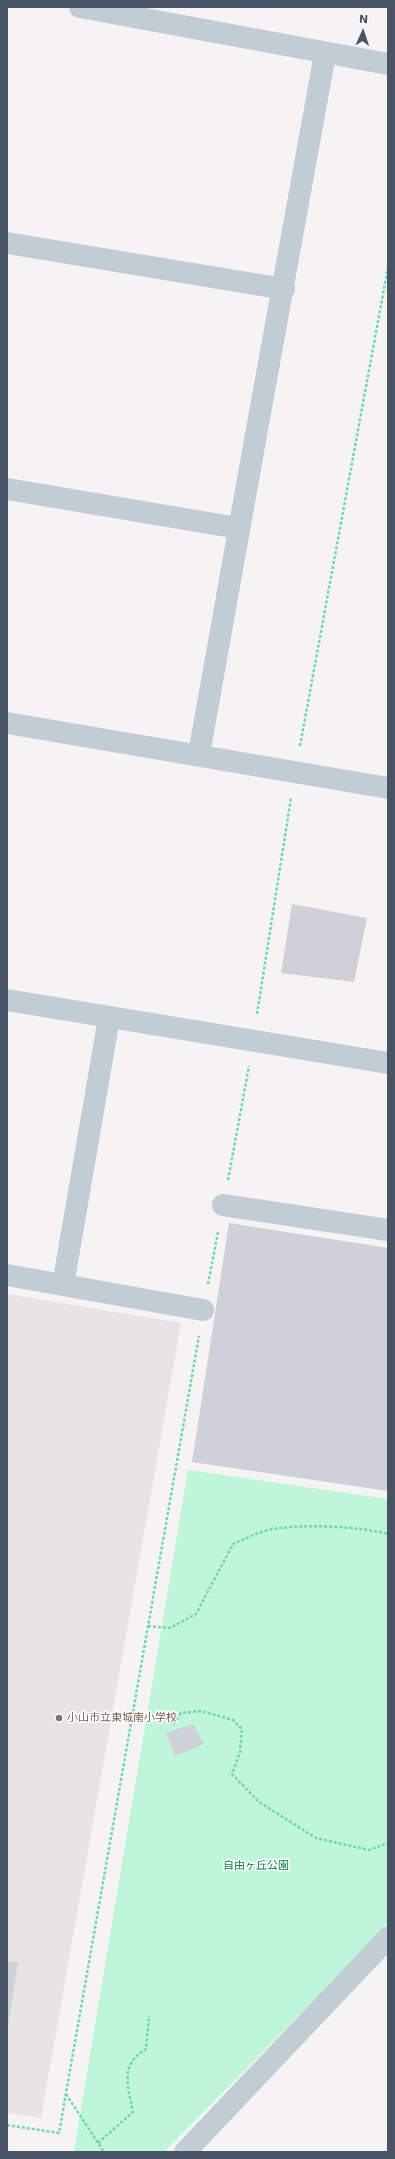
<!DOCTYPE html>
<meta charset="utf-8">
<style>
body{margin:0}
#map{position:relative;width:395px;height:2159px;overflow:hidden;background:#f5f3f3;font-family:"DejaVu Sans",sans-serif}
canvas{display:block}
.frame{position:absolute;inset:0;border:8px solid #485463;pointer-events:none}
.north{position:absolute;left:343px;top:12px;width:40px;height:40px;-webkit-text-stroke:3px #fff;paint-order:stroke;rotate:3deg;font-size:11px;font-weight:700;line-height:16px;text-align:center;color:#485463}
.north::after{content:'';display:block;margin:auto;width:14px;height:18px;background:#485463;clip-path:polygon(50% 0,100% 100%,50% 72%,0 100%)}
</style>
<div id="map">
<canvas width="395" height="2159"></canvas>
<div class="frame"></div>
<div class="north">N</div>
</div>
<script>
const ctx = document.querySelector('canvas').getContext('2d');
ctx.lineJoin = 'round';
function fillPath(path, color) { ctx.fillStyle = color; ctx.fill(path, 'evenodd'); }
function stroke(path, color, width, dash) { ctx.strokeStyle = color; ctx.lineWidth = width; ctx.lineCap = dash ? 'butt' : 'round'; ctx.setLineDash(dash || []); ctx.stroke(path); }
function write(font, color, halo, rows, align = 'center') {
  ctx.font = font + ' "DejaVu Sans","Noto Sans JP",sans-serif'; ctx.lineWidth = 3; ctx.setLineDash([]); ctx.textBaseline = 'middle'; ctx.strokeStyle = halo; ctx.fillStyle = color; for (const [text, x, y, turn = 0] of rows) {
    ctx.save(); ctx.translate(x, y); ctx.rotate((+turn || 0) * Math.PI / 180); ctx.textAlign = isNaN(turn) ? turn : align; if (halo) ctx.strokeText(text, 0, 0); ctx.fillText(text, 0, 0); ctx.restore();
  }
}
const education = new Path2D(`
 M7,1294L181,1323L41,2118L7,2113Z`);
const green = new Path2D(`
 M188,1470L388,1499V1925L164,2152H76L74,2150Z`);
const building = new Path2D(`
 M292,904L367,918L354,982L281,973Z
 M229,1223L388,1248V1491L192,1462Z
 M193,1724L204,1744L175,1756L166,1733Z
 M7,1961L18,1963L8,2026H7Z`);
const path = new Path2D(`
 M300,746L388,267
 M257,1014L291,798
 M228,1180L249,1066
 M208,1284L218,1232
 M148,1626L170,1628L196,1614L233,1544C245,1539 260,1531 273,1529C307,1524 355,1526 388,1534
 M163,1714L174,1724L181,1713L201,1711L233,1720L242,1729L240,1752L232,1774L259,1802L316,1838L369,1850L388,1843
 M66,2094L104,2152
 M7,2125L59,2133L199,1336
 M98,2143L133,2112C128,2086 119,2065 146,2049L149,2016`);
const minor = new Path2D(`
 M80,7L388,64
 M7,243L284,289
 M7,489L238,528
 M7,723L388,788
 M199,754C239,520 284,288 325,54
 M7,1000L388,1063
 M223,1205L388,1230
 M7,1275L203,1310
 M63,1285L109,1018
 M185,2152L388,1938`);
const markers = [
 [59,1718,4,"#8d6e63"]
];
const educationNames = [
 ["小山市立東城南小学校",67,1718]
];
const parkNames = [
 ["自由ヶ丘公園",256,1866]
];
fillPath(education, '#e6e4e4');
fillPath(green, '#bff5d8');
fillPath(building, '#ced1d8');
stroke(path, '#72d7ad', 2.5, [3, 2]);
stroke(minor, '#c2ccd5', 22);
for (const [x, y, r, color] of markers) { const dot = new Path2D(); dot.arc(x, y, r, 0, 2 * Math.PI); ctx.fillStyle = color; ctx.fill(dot); stroke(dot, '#fff', 1.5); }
write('11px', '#785e54', '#fff', educationNames, 'left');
write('11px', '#0e8251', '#fff', parkNames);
</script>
